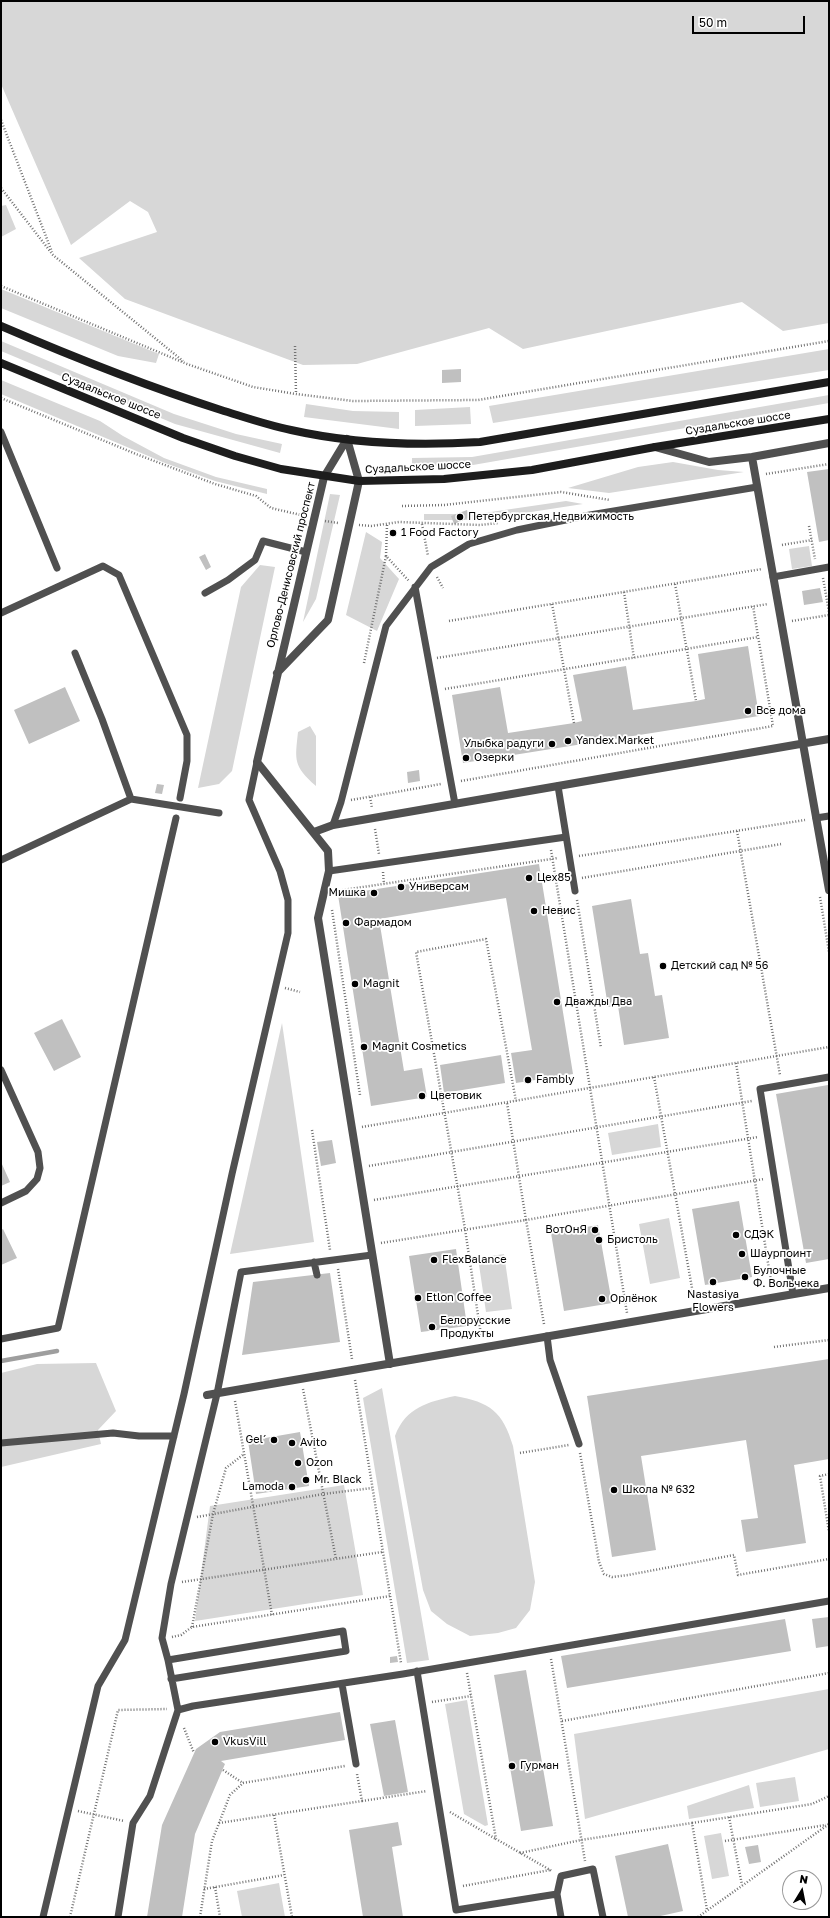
<!DOCTYPE html>
<meta charset="utf-8">
<style>
body{margin:0}
#map{position:relative;width:830px;height:1918px;overflow:hidden;background:#fff;font-family:"Golos Text",sans-serif}
canvas{display:block}
.frame{position:absolute;inset:0;border:2px solid #000;pointer-events:none}
.north{position:absolute;left:782px;top:1870px;width:40px;height:40px;box-sizing:border-box;background:#fff;border:1px solid #999;border-radius:50%;rotate:10deg;font-size:11px;font-weight:700;line-height:16px;text-align:center;color:#000}
.north::after{content:'';display:block;margin:auto;width:14px;height:18px;background:#000;clip-path:polygon(50% 0,100% 100%,50% 72%,0 100%)}
.scale{position:absolute;left:692px;top:16px;width:113px;height:18px;box-sizing:border-box;border:2px solid #000;border-top:0;padding-left:5px;font-size:12px;line-height:14px;white-space:nowrap;color:#000;-webkit-text-stroke:3px #fff;paint-order:stroke}
</style>
<div id="map">
<canvas width="830" height="1918"></canvas>
<div class="frame"></div>
<div class="north">N</div>
<div class="scale">50 m</div>
</div>
<script>
const ctx = document.querySelector('canvas').getContext('2d');
ctx.lineJoin = 'round';
function fillPath(path, color) { ctx.fillStyle = color; ctx.fill(path, 'evenodd'); }
function stroke(path, color, width, dash) { ctx.strokeStyle = color; ctx.lineWidth = width; ctx.lineCap = dash ? 'butt' : 'round'; ctx.setLineDash(dash || []); ctx.stroke(path); }
function write(font, color, halo, rows, align = 'center') {
  ctx.font = font + ' "Golos Text",sans-serif'; ctx.lineWidth = 3.5; ctx.setLineDash([]); ctx.textBaseline = 'middle'; ctx.strokeStyle = halo; ctx.fillStyle = color; for (const [text, x, y, turn = 0] of rows) {
    ctx.save(); ctx.translate(x, y); ctx.rotate((+turn || 0) * Math.PI / 180); ctx.textAlign = isNaN(turn) ? turn : align; if (halo) ctx.strokeText(text, 0, 0); ctx.fillText(text, 0, 0); ctx.restore();
  }
}
const green = new Path2D(`
 M1,1H829V323L783,331L742,302L523,349L489,328L357,364L303,365L125,299L79,258L157,232L148,212L130,201L71,245L1,84Z
 M6,205L16,229L1,237V206Z
 M1,289L159,354L156,363L118,356L1,308Z
 M1,341L174,414L236,434L282,444L280,453L175,424L1,351Z
 M829,349V370L493,423L489,406Z
 M1,380L100,421L123,436L164,458L216,477L267,489V494L215,481L165,463L1,394Z
 M829,395V403L473,465L412,466V458L472,457Z
 M306,404L353,411L399,412V429L304,417Z
 M470,407L471,424L415,426V410Z
 M673,462L718,470L744,472L609,493L568,488L638,467Z
 M330,494L340,495L316,599L303,622Z
 M566,501L583,504L479,520H424V514H477Z
 M366,532L382,542L380,558L399,579L377,631L346,615Z
 M809,546L812,566L792,569L789,549Z
 M260,565L275,567L232,771L219,784L198,788L241,587Z
 M310,726L316,736V786C293,766 295,760 298,732Z
 M282,1023L314,1242L230,1254Z
 M658,1124L661,1147L612,1155L608,1133Z
 M669,1218L680,1278L650,1284L639,1224Z
 M504,1254L512,1309L486,1312L478,1258Z
 M96,1363L116,1411L98,1430L101,1444L1,1467V1373L37,1364Z
 M382,1388L429,1660L407,1663L363,1398Z
 M455,1396C490,1402 503,1412 513,1446L535,1582L530,1610L516,1628L498,1633L470,1636L447,1624L431,1611L423,1590L395,1436C406,1407 428,1402 455,1396Z
 M344,1485L363,1595L195,1621L210,1506Z
 M829,1689V1749L585,1819L574,1734Z
 M467,1700L488,1825L485,1826L464,1814L445,1704Z
 M795,1777L799,1801L760,1807L756,1783Z
 M749,1785L754,1808L689,1819L687,1806Z
 M721,1833L729,1876L712,1879L704,1836Z
 M279,1883L285,1917H242L237,1891Z`);
const stream = new Path2D(`
 M1,1361L57,1351`);
const building = new Path2D(`
 M461,369V382L442,383V370Z
 M829,469V540L819,542L807,472Z
 M467,510L470,517L454,524L451,516Z
 M205,554L211,567L206,570L199,557Z
 M820,588L823,602L804,605L802,591Z
 M748,646L759,716L463,763L452,695L500,687L508,733L574,723L582,721L573,675L626,666L633,710L696,701L705,699L698,654Z
 M65,687L80,721L29,744L14,710Z
 M419,770L420,781L408,783L407,772Z
 M157,784L164,785L162,794L155,793Z
 M539,864L573,1074L516,1083L511,1053L532,1050L506,898L379,919L404,1071L422,1068L427,1097L371,1106L338,895Z
 M631,899L640,954L648,953L655,996L662,995L669,1038L624,1045L618,1006L608,1007L592,906Z
 M62,1019L81,1057L54,1071L34,1033Z
 M501,1055L505,1083L444,1093L440,1065Z
 M828,1085L829,1259L806,1263L776,1094Z
 M332,1140L336,1163L321,1166L317,1142Z
 M1,1162L10,1182L1,1186Z
 M739,1201L752,1277L705,1285L692,1209Z
 M598,1225L612,1303L564,1311L551,1233Z
 M3,1229L17,1258L1,1265V1230Z
 M456,1249L467,1326L421,1332L409,1256Z
 M330,1273L340,1342L242,1355L253,1282Z
 M829,1359V1459L794,1465L806,1543L746,1552L741,1520L758,1518L746,1440L641,1456L656,1550L612,1557L587,1396Z
 M300,1432L309,1486L256,1494L248,1441Z
 M829,1617V1646L816,1648L812,1619Z
 M785,1619L791,1651L567,1688L561,1656Z
 M397,1656L398,1662L390,1663V1657Z
 M526,1670L553,1826L521,1831L494,1675Z
 M340,1712L345,1740L221,1761L225,1764L195,1834L182,1917H147L162,1825L196,1749L220,1732Z
 M395,1720L408,1792L384,1796L370,1724Z
 M398,1822L402,1845L392,1847L403,1917H363L349,1830Z
 M668,1844L683,1911L656,1917H628L615,1856Z
 M758,1845L761,1862L749,1864L745,1847Z`);
const path = new Path2D(`
 M1,120L52,252
 M1,188L53,255L183,361
 M1,286L187,364L253,387L296,394L353,401L478,400L829,341
 M295,346L296,394
 M1,398L136,454L215,484L256,496L271,508L305,516
 M766,474L829,464
 M402,506L444,505L561,492L610,500
 M325,521L338,523
 M422,524L428,556
 M359,525L371,526L399,522L480,525L498,523
 M387,525L386,556L409,581
 M809,526L815,559
 M782,545L812,540
 M437,577L443,588
 M823,578L829,612
 M675,584L696,701
 M624,592L634,658
 M552,604L574,723
 M449,621L762,569
 M792,621L829,615
 M437,658L768,604
 M364,663L386,556
 M445,689L758,637
 M461,781L773,726L753,606
 M370,797L372,808
 M351,800L441,784
 M375,829L379,854
 M737,831L780,1075
 M551,850L627,1313
 M579,856L805,820
 M383,872L384,884
 M582,878L781,844
 M336,891L558,858
 M820,897L829,952
 M577,900L601,1048
 M332,910L360,1095
 M285,988L300,992
 M736,1063L772,1288
 M654,1077L694,1299
 M362,1127L829,1047
 M312,1130L330,1250
 M369,1166L752,1101
 M374,1200L758,1137
 M381,1243L526,1220L507,1103
 M338,1269L352,1359
 M544,1324L526,1220L764,1179
 M481,1335L465,1229L416,952L486,939L516,1101
 M774,1347L829,1340
 M355,1380L401,1663
 M303,1389L336,1559
 M235,1401L272,1615
 M520,1453L569,1445
 M580,1453L599,1562L604,1574L612,1577L628,1575L734,1555L738,1575L829,1559
 M829,1474L820,1476L829,1532
 M197,1517L323,1494L372,1488
 M182,1582L382,1552
 M192,1627L213,1514L226,1468L244,1454
 M172,1637L181,1635L192,1627L390,1596
 M551,1659L585,1861
 M467,1673L496,1839L552,1871
 M432,1702L471,1696
 M562,1721L829,1673
 M184,1728L194,1753
 M223,1770L243,1783
 M362,1801L427,1791
 M78,1811L124,1821
 M450,1812L496,1839
 M274,1815L292,1917
 M729,1817L742,1885
 M219,1823L362,1801L357,1774
 M692,1823L812,1804L829,1796
 M725,1841L826,1825
 M520,1853L581,1840L692,1823L707,1910
 M463,1886L550,1870
 M215,1887L220,1917
 M204,1889L284,1875
 M70,1917L118,1710L167,1709
 M200,1917L212,1841L230,1795L243,1783L345,1766
 M698,1917L829,1824`);
const lane = new Path2D(`
 M1,432L57,568
 M773,577L829,567
 M415,587L455,804
 M205,593L228,580L255,560L263,541L306,552
 M1,613L103,566L119,575L187,735V761L180,798
 M75,653L102,719L131,799
 M558,786L575,891
 M816,818L829,816
 M333,825L341,802L386,626L431,567L469,544L517,530L590,515L757,487
 M1,860L131,799L219,813
 M329,871L566,837
 M1,1070L38,1152L40,1168L37,1179L26,1191L1,1203
 M314,1262L317,1275
 M793,1294L760,1089L829,1077
 M547,1336L550,1360L579,1444
 M1,1339L58,1328L176,818
 M1,1443L113,1433L139,1436H174
 M168,1660L343,1631L346,1651L171,1679
 M417,1671L456,1910L557,1894L561,1876L593,1869L603,1917
 M342,1684L356,1764
 M178,1710L193,1706L403,1674L829,1601
 M557,1894L561,1917
 M43,1917L98,1686L125,1640L184,1394L232,1174L288,933V900L280,871L249,800L257,762
 M118,1917L133,1823L150,1796L178,1710L168,1660L162,1638L171,1584L217,1394L241,1272L372,1255`);
const street = new Path2D(`
 M347,439L324,477L257,762L328,851L329,871L318,918L390,1364
 M655,447L709,462L752,457L829,443
 M752,457L829,890
 M277,673L328,620L359,481L347,439
 M314,832L333,825L829,739
 M207,1395L829,1288`);
const secondary = new Path2D(`
 M1,326C73,357 146,386 221,410C244,417 267,425 291,430C353,444 417,446 480,442L829,382
 M1,363L183,438L235,456L281,469L359,481L444,479L532,470L655,447L829,419`);
const markers = [
 [460,517,4,"#000"],
 [393,533,4,"#000"],
 [748,711,4,"#000"],
 [568,741,4,"#000"],
 [552,744,4,"#000"],
 [466,758,4,"#000"],
 [529,878,4,"#000"],
 [401,887,4,"#000"],
 [374,893,4,"#000"],
 [534,911,4,"#000"],
 [346,923,4,"#000"],
 [663,966,4,"#000"],
 [355,984,4,"#000"],
 [557,1002,4,"#000"],
 [364,1047,4,"#000"],
 [528,1080,4,"#000"],
 [422,1096,4,"#000"],
 [595,1230,4,"#000"],
 [736,1235,4,"#000"],
 [599,1240,4,"#000"],
 [742,1254,4,"#000"],
 [434,1260,4,"#000"],
 [745,1277,4,"#000"],
 [713,1282,4,"#000"],
 [418,1298,4,"#000"],
 [602,1299,4,"#000"],
 [432,1327,4,"#000"],
 [274,1440,4,"#000"],
 [292,1443,4,"#000"],
 [298,1463,4,"#000"],
 [306,1480,4,"#000"],
 [292,1487,4,"#000"],
 [614,1490,4,"#000"],
 [215,1742,4,"#000"],
 [512,1766,4,"#000"]
];
const streetNames = [
 ["Суздальское шоссе",111,396,22],
 ["Суздальское шоссе",738,423,-9],
 ["Суздальское шоссе",418,467,-3],
 ["Орлово-Денисовский проспект",291,565,-76]
];
const poiNames = [
 ["Петербургская Недвижимость",468,517],
 ["1 Food Factory",401,533],
 ["Все дома",756,711],
 ["Yandex.Market",576,741],
 ["Улыбка радуги",544,744,"right"],
 ["Озерки",474,758],
 ["Цех85",537,878],
 ["Универсам",409,887],
 ["Мишка",366,893,"right"],
 ["Невис",542,911],
 ["Фармадом",354,923],
 ["Детский сад № 56",671,966],
 ["Magnit",363,984],
 ["Дважды Два",565,1002],
 ["Magnit Cosmetics",372,1047],
 ["Fambly",536,1080],
 ["Цветовик",430,1096],
 ["ВотОнЯ",587,1230,"right"],
 ["СДЭК",744,1235],
 ["Бристоль",607,1240],
 ["Шаурпоинт",750,1254],
 ["FlexBalance",442,1260],
 ["Булочные",753,1271],
 ["Ф. Вольчека",753,1284],
 ["Nastasiya",713,1295,"center"],
 ["Flowers",713,1308,"center"],
 ["Etlon Coffee",426,1298],
 ["Орлёнок",610,1299],
 ["Белорусские",440,1321],
 ["Продукты",440,1334],
 ["Gel´",266,1440,"right"],
 ["Avito",300,1443],
 ["Ozon",306,1463],
 ["Mr. Black",314,1480],
 ["Lamoda",284,1487,"right"],
 ["Школа № 632",622,1490],
 ["VkusVill",223,1742],
 ["Гурман",520,1766]
];
fillPath(green, '#d7d7d7');
stroke(stream, '#9e9e9e', 4.5);
fillPath(building, '#c0c0c0');
stroke(path, '#727272', 2.5, [1, 2]);
stroke(lane, '#505050', 7);
stroke(street, '#505050', 8);
stroke(secondary, '#1d1d1d', 8);
for (const [x, y, r, color] of markers) { const dot = new Path2D(); dot.arc(x, y, r, 0, 2 * Math.PI); ctx.fillStyle = color; ctx.fill(dot); stroke(dot, '#fff', 1.5); }
write('11px', '#000', '#fff', streetNames);
write('11px', '#000', '#fff', poiNames, 'left');
</script>
